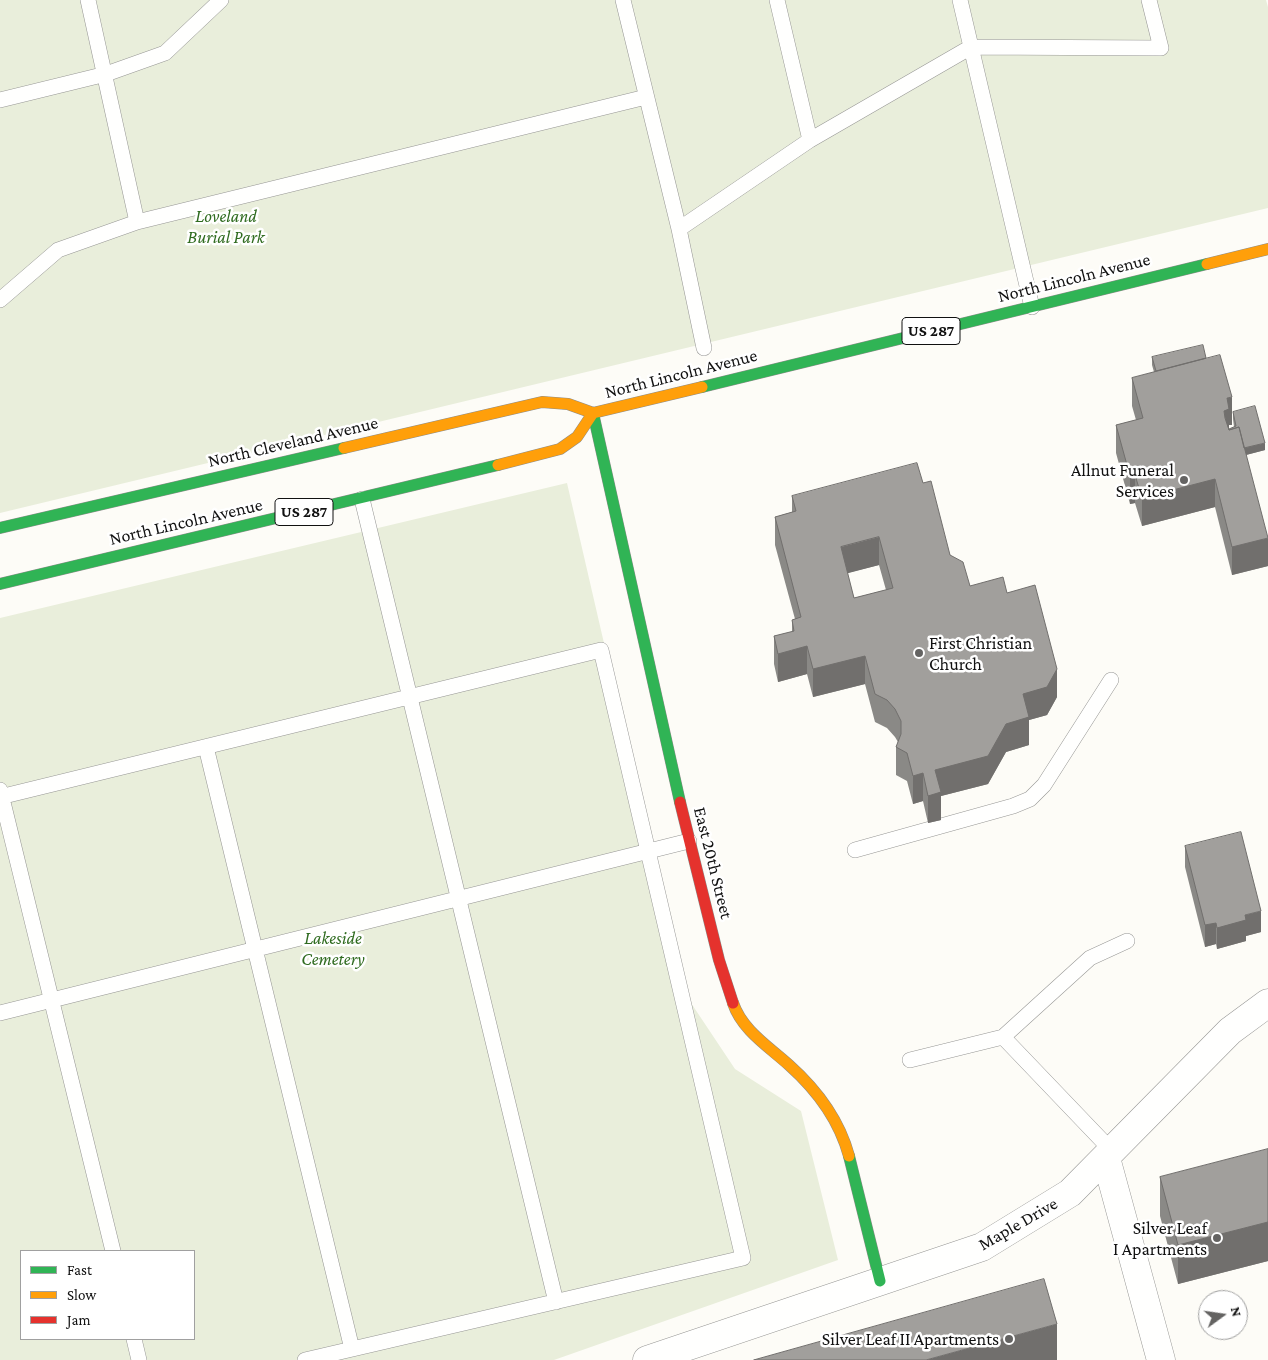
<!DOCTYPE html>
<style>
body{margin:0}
#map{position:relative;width:1268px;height:1360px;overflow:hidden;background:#fdfcf7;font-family:"Crimson Pro",serif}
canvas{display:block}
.legend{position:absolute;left:20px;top:1250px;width:175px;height:90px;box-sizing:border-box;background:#fff;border:1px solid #a0a0a0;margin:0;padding:6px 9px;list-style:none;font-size:15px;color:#111}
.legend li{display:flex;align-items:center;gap:10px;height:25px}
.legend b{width:25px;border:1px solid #a0a0a0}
.north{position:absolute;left:1198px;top:1290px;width:50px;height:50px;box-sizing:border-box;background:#fff;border:1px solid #a0a0a0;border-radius:50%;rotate:76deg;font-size:14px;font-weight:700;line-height:20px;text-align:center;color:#111}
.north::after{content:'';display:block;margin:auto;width:18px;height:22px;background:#646362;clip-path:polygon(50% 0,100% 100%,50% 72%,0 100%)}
</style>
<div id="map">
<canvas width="1268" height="1360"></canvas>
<ul class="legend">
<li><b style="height:6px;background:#30b455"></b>Fast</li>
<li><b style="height:6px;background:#ff9f0a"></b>Slow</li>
<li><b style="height:6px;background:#e5322d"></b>Jam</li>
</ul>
<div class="north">N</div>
</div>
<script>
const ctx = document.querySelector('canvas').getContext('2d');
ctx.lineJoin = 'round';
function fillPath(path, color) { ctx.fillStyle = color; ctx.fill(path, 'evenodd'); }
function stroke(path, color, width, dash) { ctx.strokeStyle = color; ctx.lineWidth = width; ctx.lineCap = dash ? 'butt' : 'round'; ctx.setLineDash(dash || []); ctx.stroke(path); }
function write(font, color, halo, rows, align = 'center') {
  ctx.font = font + ' "Crimson Pro",serif'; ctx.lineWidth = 5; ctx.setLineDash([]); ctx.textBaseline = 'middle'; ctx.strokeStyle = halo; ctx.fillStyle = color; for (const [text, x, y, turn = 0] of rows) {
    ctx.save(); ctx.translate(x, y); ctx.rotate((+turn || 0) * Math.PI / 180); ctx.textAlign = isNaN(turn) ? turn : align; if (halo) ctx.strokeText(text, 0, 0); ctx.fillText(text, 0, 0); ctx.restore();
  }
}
const cemetery = new Path2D(`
 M0,0H1266L1268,7V208L0,513Z
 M567,483L685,994L735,1069L801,1111L838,1260L554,1360H0V618ZM21,1251H194V1339H21Z`);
const lane = new Path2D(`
 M88,0L137,222
 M623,0L679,229L704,348
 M777,0L810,140
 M960,0L1032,307
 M0,100L106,74L165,53L221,0
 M679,229L810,140L971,47L1161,48L1149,0
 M0,300L58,250L137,222L646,97
 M362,499L556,1302
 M206,747L352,1349
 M0,790L113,1251
 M0,797L601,650L743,1258L305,1360
 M855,850L1013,806L1030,799L1044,785L1111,680
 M0,1013L689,841
 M1003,1037L1113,1152
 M910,1060L1003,1037L1090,958L1127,941
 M134,1339L139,1360`);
const street = new Path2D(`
 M1106,1158L1161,1360
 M647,1360L982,1247L1070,1193L1230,1031L1268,1003`);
const fast = new Path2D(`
 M702,387L1207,264
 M593,413L680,802
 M0,528L344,448
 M0,584L498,465
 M849,1156L880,1281`);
const slow = new Path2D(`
 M1207,264L1268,249
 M344,448L542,402L568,404L593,413
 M498,465L560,449L577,437L593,413L702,387
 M733,1003C742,1030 768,1046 789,1065C817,1090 839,1119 849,1156`);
const jam = new Path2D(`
 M680,802L719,960L733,1003`);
const wall = new Path2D(`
 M1152,357L1206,358L1232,425H1229V429L1234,427L1233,419V412L1265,450L1246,455L1268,566L1232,575L1215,507L1142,526L1135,503L1130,504L1116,453V425L1136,420L1132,406V378L1154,372L1152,365Z
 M923,483L950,555L970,586L1007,593L1057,697L1047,715L1029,720V745L1006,752L988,784L941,796V820L928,823L923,801L913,804L907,781L896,775V747L898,742L895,737L887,728L875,722L865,684L813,697L807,674L778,682L774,664V636L792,632V620L795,619L775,545V517L792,512V496ZM879,565L886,590L854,598L847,573Z
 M1185,846L1261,932L1246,936V941L1217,949L1216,944L1205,947L1185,867Z
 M1268,1149V1261L1178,1284L1160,1216V1177Z`);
const shadedWall = new Path2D(`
 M1232,397V425H1229V437L1224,411L1227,398Z
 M1265,443V450L1242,456V449Z
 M1135,475V503L1130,504V476Z
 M1215,479V507L1142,526V498Z
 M879,537V565L841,575V547Z
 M1268,538V566L1232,575V547Z
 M807,646V674L778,682V654Z
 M865,656V684L813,697V669Z
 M1057,669V697L1047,715L1029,720V745L1006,752L988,784L941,796V820L928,823V796L935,770L1023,694Z
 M923,773V801L913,804V776Z
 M1261,911V932L1246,936V941L1217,949V928L1245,915Z
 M1216,923V944L1205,947V925Z
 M1268,1222V1261L1178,1284V1245Z
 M1057,1324V1360H926Z`);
const building = new Path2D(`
 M1203,345L1206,358L1156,371L1152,357Z
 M1220,355L1232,397L1227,398L1229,409L1224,411L1225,418L1229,430L1239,427L1268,538L1232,547L1215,479L1142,498L1135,475L1130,476L1116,425L1143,418L1132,378Z
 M1255,406L1265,443L1244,448L1239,427L1229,430V429L1236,426L1233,412Z
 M917,463L923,483L931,481L950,555L963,562L970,586L1003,577L1007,593L1035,585L1057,669L1047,687L1023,694L1029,717L1006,724L988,756L935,770L941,792L928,796L923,773L913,776L907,753L896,747L901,734V721L895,709L887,700L875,694L865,656L813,669L807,646L778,654L774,636L794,631L792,620L801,617L775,517L796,511L792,496ZM879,537L893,588L854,598L841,547Z
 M1241,832L1261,911L1245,915L1246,920L1217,928L1216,923L1205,925L1185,846Z
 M1268,1149V1222L1178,1245L1160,1177Z
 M1044,1279L1057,1324L926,1360H754Z`);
const markers = [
 [1184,480,5,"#646362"],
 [919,653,5,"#646362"],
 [1217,1238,5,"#646362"],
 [1009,1339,5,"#646362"]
];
const shields = [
 [931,331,58],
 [304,512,58]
];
const shieldNames = [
 ["US 287",931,331],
 ["US 287",304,512]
];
const parkNames = [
 ["Loveland",226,216],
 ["Burial Park",226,237],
 ["Lakeside",333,938],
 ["Cemetery",333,959]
];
const streetNames = [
 ["North Lincoln Avenue",1074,278,-14],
 ["North Lincoln Avenue",681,374,-14],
 ["North Cleveland Avenue",293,442,-13],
 ["North Lincoln Avenue",186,522,-13],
 ["East 20th Street",713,863,76],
 ["Maple Drive",1018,1224,-30]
];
const poiNames = [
 ["Allnut Funeral",1174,470],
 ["Services",1174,491],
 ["First Christian",929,643,"left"],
 ["Church",929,664,"left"],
 ["Silver Leaf",1207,1228],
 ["I Apartments",1207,1249],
 ["Silver Leaf II Apartments",999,1339]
];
fillPath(cemetery, '#e9eedb');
stroke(lane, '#979795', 16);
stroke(street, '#979795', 29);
stroke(fast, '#8e8d8b', 12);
stroke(slow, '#8e8d8b', 12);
stroke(jam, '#8e8d8b', 12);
stroke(lane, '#fffffe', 15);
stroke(street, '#fffffe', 28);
stroke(fast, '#30b455', 11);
stroke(slow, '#ff9f0a', 11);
stroke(jam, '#e5322d', 11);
fillPath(wall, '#8a8986');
fillPath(shadedWall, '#716f6d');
fillPath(building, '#a19f9c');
stroke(building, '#716f6d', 1);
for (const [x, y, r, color] of markers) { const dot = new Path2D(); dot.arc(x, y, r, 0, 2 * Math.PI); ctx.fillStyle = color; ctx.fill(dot); stroke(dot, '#fff', 2); }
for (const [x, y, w] of shields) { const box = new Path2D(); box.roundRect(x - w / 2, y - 13.5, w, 27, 4); ctx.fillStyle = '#fff'; ctx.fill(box); stroke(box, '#111', 1); }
write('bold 16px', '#111', null, shieldNames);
write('italic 18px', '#2f6b1f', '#fff', parkNames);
write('18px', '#111', '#fff', streetNames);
write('18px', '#111', '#fff', poiNames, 'right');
</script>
